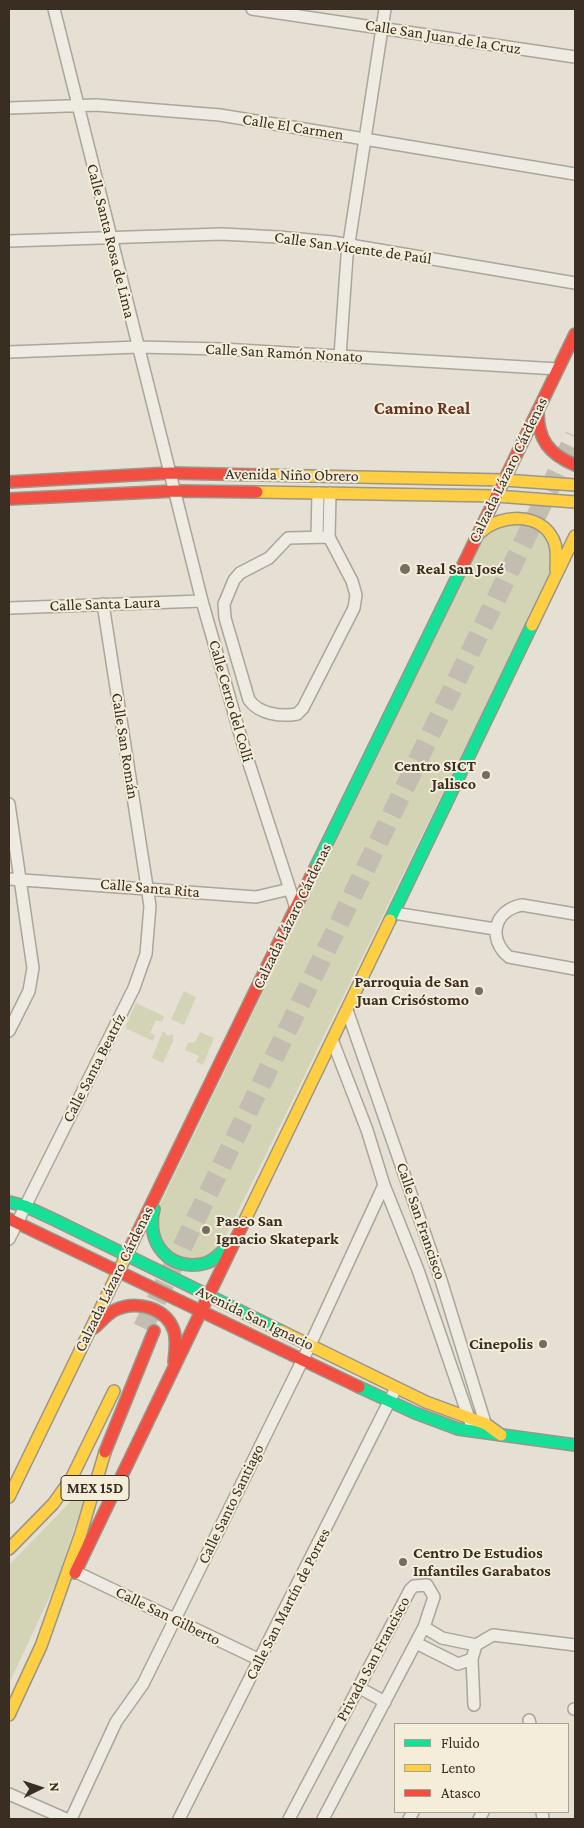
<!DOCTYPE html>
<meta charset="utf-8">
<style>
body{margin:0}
#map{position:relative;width:584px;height:1828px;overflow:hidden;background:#e5e0d3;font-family:"Crimson Pro",serif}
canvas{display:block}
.frame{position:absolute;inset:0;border:10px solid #3a2e22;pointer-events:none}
.legend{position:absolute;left:394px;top:1723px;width:175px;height:90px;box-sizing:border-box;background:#f4edda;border:1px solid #aaa190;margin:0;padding:6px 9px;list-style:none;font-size:15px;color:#3a2e22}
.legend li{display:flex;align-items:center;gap:10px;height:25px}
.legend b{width:25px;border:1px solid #aaa190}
.north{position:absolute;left:15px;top:1763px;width:50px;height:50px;-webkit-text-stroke:4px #f4edda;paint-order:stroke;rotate:86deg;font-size:14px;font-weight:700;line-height:20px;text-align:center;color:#3a2e22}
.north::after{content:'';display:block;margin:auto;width:18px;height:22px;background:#3a2e22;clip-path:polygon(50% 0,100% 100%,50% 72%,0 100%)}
</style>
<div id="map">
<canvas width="584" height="1828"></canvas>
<div class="frame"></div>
<ul class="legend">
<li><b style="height:6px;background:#16e098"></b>Fluido</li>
<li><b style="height:6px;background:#ffcf43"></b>Lento</li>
<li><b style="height:6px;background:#f24e42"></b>Atasco</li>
</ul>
<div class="north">N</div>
</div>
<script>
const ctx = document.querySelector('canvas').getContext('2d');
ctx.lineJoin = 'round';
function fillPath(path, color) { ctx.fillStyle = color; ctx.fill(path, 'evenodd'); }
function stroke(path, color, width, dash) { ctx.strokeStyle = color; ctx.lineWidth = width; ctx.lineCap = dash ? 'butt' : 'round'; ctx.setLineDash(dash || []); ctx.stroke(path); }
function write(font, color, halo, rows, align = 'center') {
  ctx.font = font + ' "Crimson Pro",serif'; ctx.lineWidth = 4; ctx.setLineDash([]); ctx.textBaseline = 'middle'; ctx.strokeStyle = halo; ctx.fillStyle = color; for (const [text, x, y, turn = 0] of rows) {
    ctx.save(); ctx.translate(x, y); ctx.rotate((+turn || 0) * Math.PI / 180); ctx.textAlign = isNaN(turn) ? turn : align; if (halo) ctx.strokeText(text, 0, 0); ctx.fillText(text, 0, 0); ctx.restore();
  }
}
const green = new Path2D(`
 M498,523H529L551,540L554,566L221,1246L201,1262L172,1256L155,1237L157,1211L486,532Z
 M184,991L196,997L184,1025L171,1019Z
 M136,1003L164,1016L162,1022L156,1020L150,1033L155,1035L153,1041L125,1028Z
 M163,1031L168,1036L173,1034V1041L163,1063L152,1058Z
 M200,1032L214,1038L203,1065L196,1062L199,1056L185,1050L188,1043L195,1042Z
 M74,1498L83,1502L56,1583L9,1684V1565Z`);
const highwayTunnel = new Path2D(`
 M143,1328L575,436`);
const street = new Path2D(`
 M54,9L202,601L244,748L296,908
 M252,9L575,57
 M9,108L96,105L220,115L575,174
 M9,241L222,234L278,237L332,242L575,283
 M9,352L138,347L222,349L558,369
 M340,356L347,256L385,9
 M317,536L318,493
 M329,537L288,538L269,558L240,573L234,580L224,604L225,618L249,700C259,714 281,717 297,714L303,708L354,608L356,595L352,581L329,537L330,493
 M9,608L202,601
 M9,804L33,968L29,991L9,1031
 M9,879L256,897L290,889
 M394,913L495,929
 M575,914L522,905C494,910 487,939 509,957L575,969
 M347,1010L441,1280L487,1429
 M333,1042L367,1130L384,1185L418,1270L471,1424
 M9,1239L134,988L146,954L150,906L103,604
 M76,1572L260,1660
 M424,1627L442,1638L476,1645
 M416,1643L458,1664L472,1659
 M358,1687L385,1702
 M474,1705L472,1659L476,1645L493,1635L575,1645
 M574,1709H575
 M529,1720L530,1724
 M9,1794L66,1819
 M542,1812L543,1819
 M71,1819L116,1722L143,1684L310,1345L384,1185
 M179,1819L396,1388
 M289,1819L410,1590L414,1586L427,1585L434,1597L424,1627L323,1819
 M409,1819L413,1812
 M479,1819L483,1812`);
const fast = new Path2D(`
 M314,870L463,565
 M390,920L532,625
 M9,1202L25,1206L55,1220L281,1331
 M154,1209C145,1243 170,1273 206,1263C215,1260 223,1251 230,1244
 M359,1387L415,1413L458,1429L575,1445`);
const slow = new Path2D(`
 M262,475L504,480L575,485
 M257,492L496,496L575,502
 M481,532C500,514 540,512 553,539C558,548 556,560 556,570
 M532,625L575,536
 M244,1222L390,920
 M281,1331L426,1402L486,1424L501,1435
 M9,1497L128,1252
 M9,1549L53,1504L71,1479L114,1391
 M9,1715L41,1646L81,1533L105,1452`);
const jam = new Path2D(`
 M538,412C538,440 549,454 575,465
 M9,482L170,473L262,475
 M9,499L175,491L257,492
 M463,565L575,334
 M9,1219L359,1387
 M128,1252L314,870
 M94,1328C101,1322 107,1314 115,1310C136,1300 166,1307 174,1331C177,1341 175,1352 174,1362
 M105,1452L154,1331
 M75,1573L244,1222`);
const markers = [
 [405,569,6,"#766c60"],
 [486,775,5,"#766c60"],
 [479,991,5,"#766c60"],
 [206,1230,5,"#766c60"],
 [543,1344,5,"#766c60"],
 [403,1562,5,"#766c60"]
];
const shields = [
 [95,1488,68]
];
const shieldNames = [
 ["MEX 15D",95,1488]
];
const streetNames = [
 ["Calle San Juan de la Cruz",443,37,9],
 ["Calle El Carmen",293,127,9],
 ["Calle Santa Rosa de Lima",111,241,76],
 ["Calle San Vicente de Paúl",353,248,8],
 ["Calle San Ramón Nonato",284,353,3],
 ["Calzada Lázaro Cárdenas",508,470,-64],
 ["Avenida Niño Obrero",292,475,1],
 ["Calle Santa Laura",105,604,-2],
 ["Calle Cerro del Colli",231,701,74],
 ["Calle San Román",125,746,81],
 ["Calle Santa Rita",150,888,5],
 ["Calzada Lázaro Cárdenas",292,916,-64],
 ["Calle Santa Beatríz",94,1068,-63],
 ["Calle San Francisco",421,1221,71],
 ["Calzada Lázaro Cárdenas",114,1279,-64],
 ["Avenida San Ignacio",255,1318,26],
 ["Calle Santo Santiago",231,1504,-64],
 ["Calle San Martín de Porres",288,1604,-63],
 ["Calle San Gilberto",168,1616,26],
 ["Privada San Francisco",373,1659,-62]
];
const poiNames = [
 ["Real San José",416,569],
 ["Centro SICT",476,766,"right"],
 ["Jalisco",476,784,"right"],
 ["Parroquia de San",469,982,"right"],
 ["Juan Crisóstomo",469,1000,"right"],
 ["Paseo San",216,1221],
 ["Ignacio Skatepark",216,1239],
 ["Cinepolis",533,1344,"right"],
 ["Centro De Estudios",413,1553],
 ["Infantiles Garabatos",413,1571]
];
const neighbourhoodNames = [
 ["Camino Real",422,408]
];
fillPath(green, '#d3d4b6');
stroke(highwayTunnel, '#c3bcb0', 20, [20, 10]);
stroke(street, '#aba59b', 14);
stroke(fast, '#9b958a', 14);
stroke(slow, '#9b958a', 14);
stroke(jam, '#9b958a', 14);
stroke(street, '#eeebe3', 11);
stroke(fast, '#16e098', 11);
stroke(slow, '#ffcf43', 11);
stroke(jam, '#f24e42', 11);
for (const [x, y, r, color] of markers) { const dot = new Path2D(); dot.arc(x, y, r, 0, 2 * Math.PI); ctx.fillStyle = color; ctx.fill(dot); stroke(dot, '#f4edda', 2); }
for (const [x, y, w] of shields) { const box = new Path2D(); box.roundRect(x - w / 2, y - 12.5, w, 25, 4); ctx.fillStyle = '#f4edda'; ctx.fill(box); stroke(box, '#3a2e22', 1); }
write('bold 15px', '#3a2e22', null, shieldNames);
write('16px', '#3a2e22', '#f4edda', streetNames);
write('bold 16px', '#3a2e22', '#f4edda', poiNames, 'left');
write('bold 18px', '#653224', '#f4edda', neighbourhoodNames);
</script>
